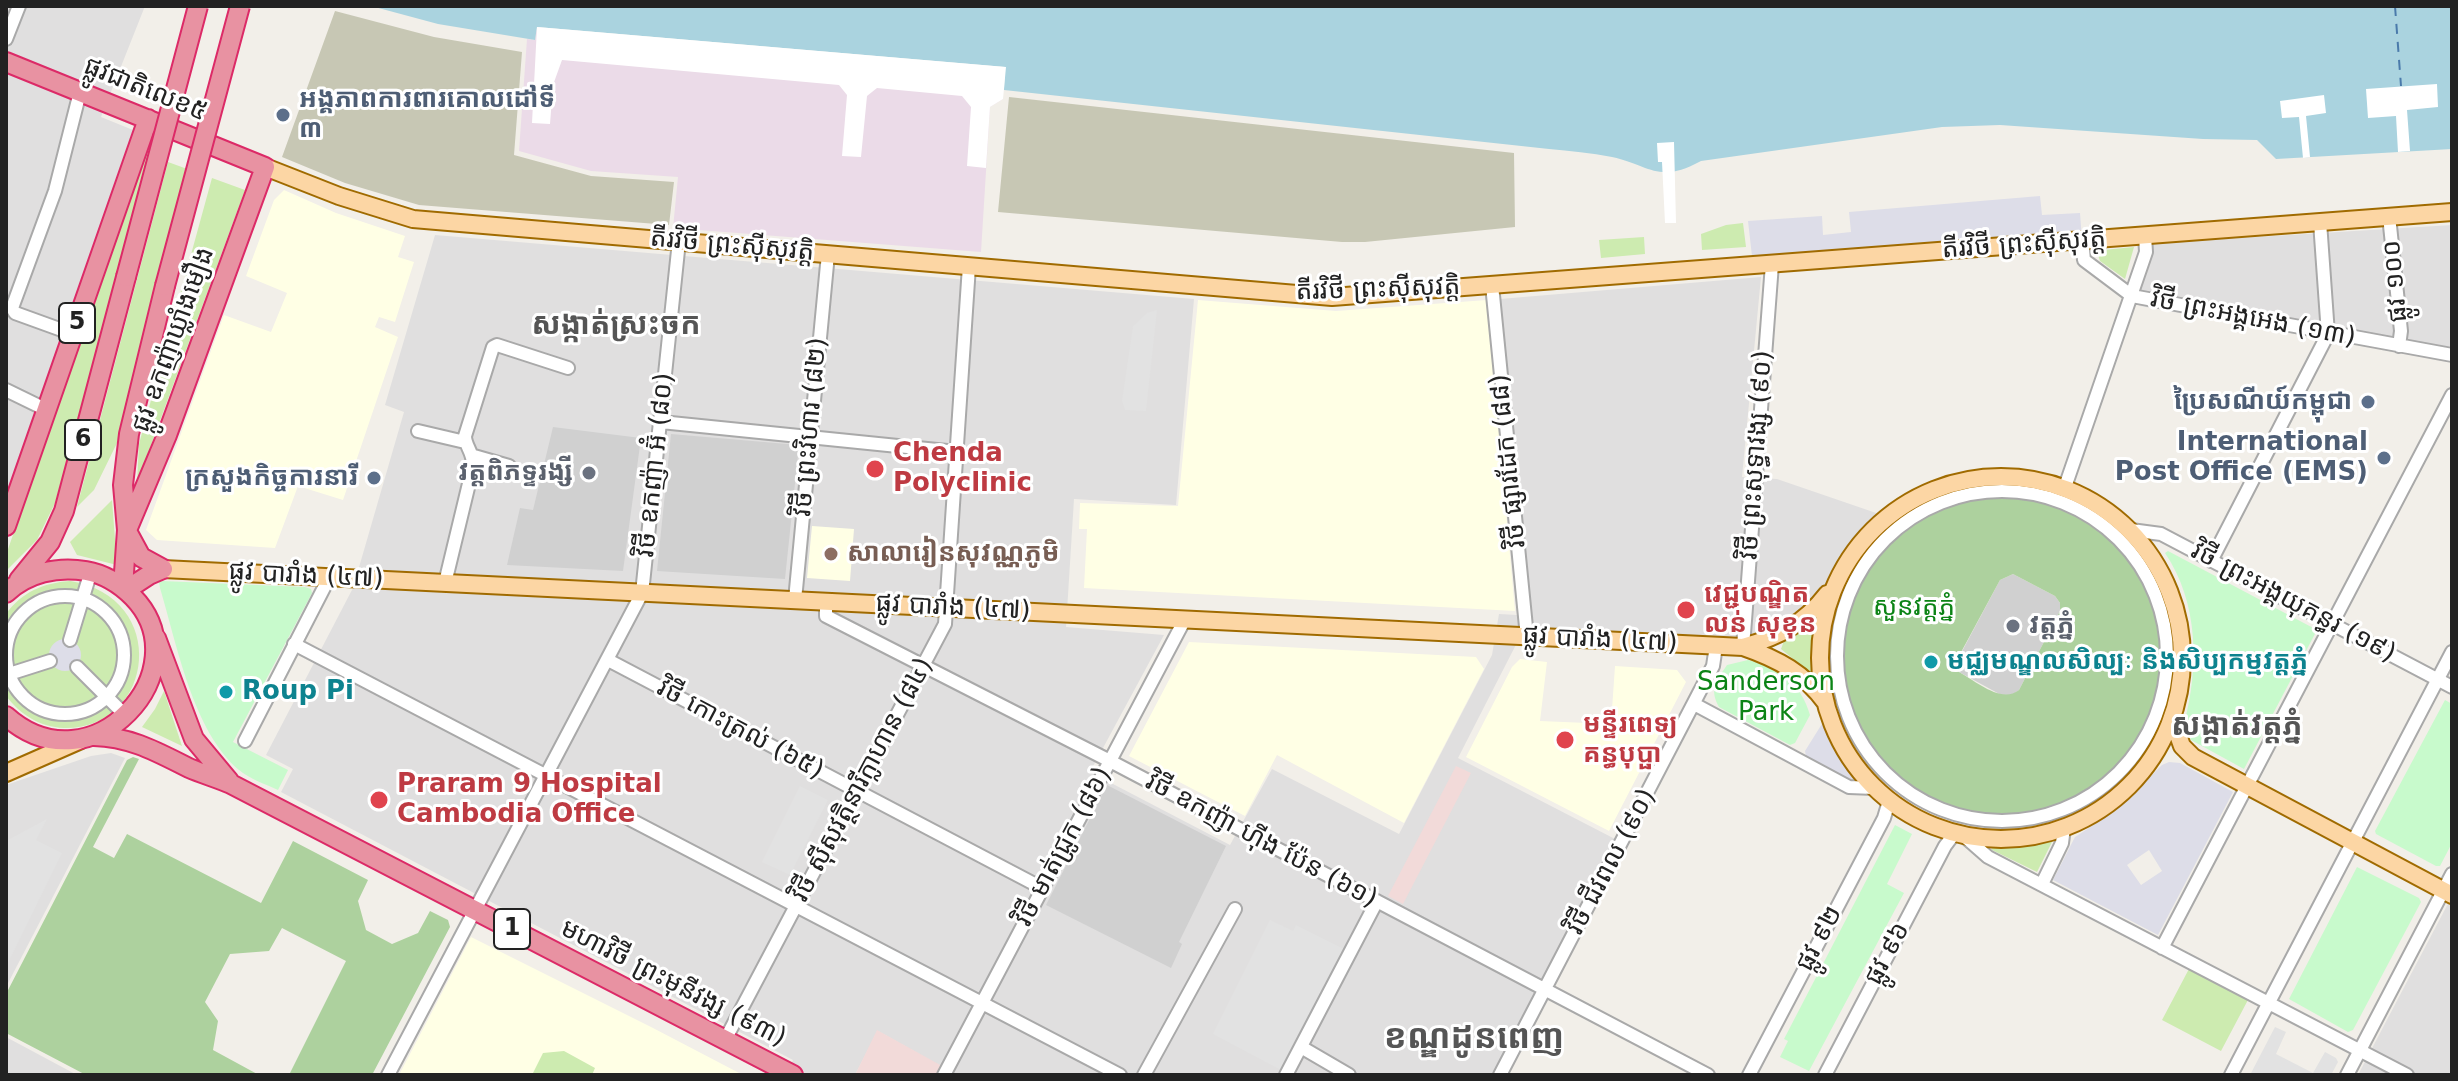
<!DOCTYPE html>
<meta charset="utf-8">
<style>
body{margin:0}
#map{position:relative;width:2458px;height:1081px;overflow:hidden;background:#f2efe9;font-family:"DejaVu Sans",sans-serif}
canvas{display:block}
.frame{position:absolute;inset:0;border:8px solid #222;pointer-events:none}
</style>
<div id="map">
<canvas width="2458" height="1081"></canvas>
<div class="frame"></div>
</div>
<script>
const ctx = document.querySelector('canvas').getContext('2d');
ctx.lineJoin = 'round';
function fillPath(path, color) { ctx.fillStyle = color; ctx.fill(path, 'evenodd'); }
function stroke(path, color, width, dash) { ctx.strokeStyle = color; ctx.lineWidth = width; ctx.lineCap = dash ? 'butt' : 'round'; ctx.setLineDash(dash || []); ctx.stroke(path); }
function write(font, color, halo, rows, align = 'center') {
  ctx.font = font + ' "DejaVu Sans","Noto Sans Khmer",sans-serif'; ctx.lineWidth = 6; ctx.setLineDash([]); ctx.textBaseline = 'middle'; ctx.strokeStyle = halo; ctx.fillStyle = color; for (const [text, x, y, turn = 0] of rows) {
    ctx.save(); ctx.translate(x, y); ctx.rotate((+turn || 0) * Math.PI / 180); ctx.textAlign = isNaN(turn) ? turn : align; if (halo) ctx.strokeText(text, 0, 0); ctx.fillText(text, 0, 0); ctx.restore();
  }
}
const residential = new Path2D(`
 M6,6H145L101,117L133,130L6,497Z
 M2452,225V362L2140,306L2133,302L2066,492L2026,481L1986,480L1947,487L1918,500L1885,523L1860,551L1842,582L1828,586L1787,625L1747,638L1525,627L1458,758L1615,839L1493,1075H937L942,1067L878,1031L855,1075H787L793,1060L281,792L293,769L266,755L353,588L404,412L385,405L435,235L1194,299L1176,505L1074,499L1066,627L1164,635L1090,772L1230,845L1272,769L1399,834L1492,655L1499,614L1517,615L1488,300L1761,277L1742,477L1777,479L1882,515L1917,493L1948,480L1986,472L2030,473L2064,481L2143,244Z
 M111,753L125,758L6,987V785L91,756Z
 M2452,896V1075H2358Z
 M6,1037L77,1075H6Z`);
const commercial = new Path2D(`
 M1456,766L1471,773L1403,904L1388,896Z
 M877,1030L942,1066L937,1075H855Z`);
const industrial = new Path2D(`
 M537,27L1003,99L990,107L981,252L673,228L678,177L591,171L519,151L527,39L535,40Z`);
const education = new Path2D(`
 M284,190L336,213L405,236L398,257L414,262L395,322L379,317L375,327L398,337L343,500L298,486L275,548L157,540L146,530L224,315L271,332L287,293L246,276L274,200Z
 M1198,300L1336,311L1487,300L1515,611L1084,588L1087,529H1079L1080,503L1178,506Z
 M812,526L854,529L850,581L807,578Z
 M1189,642L1476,657L1484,669L1404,823L1277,755L1245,816L1129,756Z
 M1520,659L1547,662L1540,721L1611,724L1615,666L1677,670L1686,682L1609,831L1466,757L1512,667Z
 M471,937L653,1028L743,1075H399Z`);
const religious = new Path2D(`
 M553,427L641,438L623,571L507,565L520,508L533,510Z
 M671,434L799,445L785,579L657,571Z
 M2013,574L2055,596L2060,603V611L2019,690L2011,696H2003L1959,672V657L2000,580Z
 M1107,785L1226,846L1179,942L1182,944L1171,968L1046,905Z`);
const construction = new Path2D(`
 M335,11L434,37L522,52L514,155L591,176L674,182L669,225L419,205L345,183L282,157Z
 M1009,97L1514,153L1515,227L1365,242H1342L998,212Z`);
const grass = new Path2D(`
 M152,140L158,142L55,503L37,540L6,571V555L149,141Z
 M168,162L190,170L117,443L94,490L77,507Z
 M212,178L245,190L137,483L139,444Z
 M1743,223L1746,247L1702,250L1701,234L1726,225Z
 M1644,237L1645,254L1601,258L1599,240Z
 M2134,247L2125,279L2100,261L2098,255L2103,250Z
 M112,500L117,565L77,555L70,542Z
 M70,581C171,597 155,730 64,728C40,727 21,715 6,696V614C22,592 43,583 70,581Z
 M1814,620L1817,622L1814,676L1781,649L1784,641Z
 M164,691L182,746L142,727L155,709Z
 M2054,838L2037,872L1992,850L1991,847L2038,843Z
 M2190,967L2249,998L2221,1051L2162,1020Z
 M564,1051L595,1068L592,1075H532L543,1053Z`);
const forest = new Path2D(`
 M1989,492C2013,493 2037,493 2060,502C2219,561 2188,796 2022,818C1992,822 1960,817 1933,804C1781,731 1822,517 1989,492ZM2013,574L2055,596L2060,603V611L2019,690C2001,704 1976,681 1959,672V656L2000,580Z
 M133,757L139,759L93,847L114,858L127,834L261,903L293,841L368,880L358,901L366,930L392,944L418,933L430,911L448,920L450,927L372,1075H289L346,961L282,928L269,951L230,954L205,1002L218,1021L213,1050L259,1075H86L6,1033V994L127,760Z`);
const park = new Path2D(`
 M2168,551L2317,630L2244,769L2191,740L2184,724C2199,668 2199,603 2165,553Z
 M162,581L305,587L311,589L312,593L233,742L288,770L278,790C265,784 250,779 239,770C193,731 177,645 160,588L159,582Z
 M1748,660C1779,667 1801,683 1810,715L1795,743L1790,745L1719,707C1709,689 1716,681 1727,665Z
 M2445,700L2452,704V843L2440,866H2436L2376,834L2375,831Z
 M1895,825L1912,834L1887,884L1904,893L1809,1071L1780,1057L1788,1041L1784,1039Z
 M2357,867L2419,898L2421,902L2353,1030L2348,1032L2289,999Z`);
const parking = new Path2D(`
 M1157,310L1146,411L1125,410L1122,401L1133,326L1147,313Z
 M800,786L828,800L790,875L762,862Z
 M47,819L36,840L62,853L6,967V841Z
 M1270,920L1293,931L1296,925L1344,949L1281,1070L1213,1034Z
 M2275,1027L2286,1032L2276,1054L2313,1073L2325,1052L2336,1058L2338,1062L2331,1075H2250Z`);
const plaza = new Path2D(`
 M2040,196L2042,215L2080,213L2082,240L1753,265L1748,221L1822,216L1823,235L1851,232L1849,212Z
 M49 655a16 16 0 1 1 32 0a16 16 0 1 1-32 0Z
 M1825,719L1837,750L1859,780L1857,784L1806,756L1805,751Z
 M2169,762L2180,763L2233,792L2158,935L2053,880L2075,837L2115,811L2162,765ZM2149,850L2162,871L2141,885L2127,865Z`);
const water = new Path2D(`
 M371,6H2452V149L2276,159L2257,140L2203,139L2000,125L1942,127L1701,161C1659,184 1651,166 1612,157C1591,153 1570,151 1549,149L1004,90L1005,67L537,27L535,40L438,24Z`);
const pier = new Path2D(`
 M537,27L1006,67L1003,99L990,107L986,168L967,166L971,107L962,96L877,88L867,96L861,157L842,156L847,95L839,85L562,60L553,85L550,124L532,123Z
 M2437,84L2438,107L2407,110L2410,151L2398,152L2396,116L2368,118L2366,89Z
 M2324,95L2326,113L2306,116L2310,157L2303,158L2299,117L2282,118L2280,101Z
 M1674,142L1676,223H1665L1662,162H1658L1657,143Z`);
const ferry = new Path2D(`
 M2395,6L2401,86`);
const minor = new Path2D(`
 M6,39L19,6
 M2389,216L2401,331L2399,346
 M2082,240L2084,260L2132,296L2452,355
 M1492,285L1527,637
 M73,334L15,313L12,308L55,191L80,92
 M6,390L47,410
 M661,422L957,452
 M418,431L465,442
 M474,456L509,466
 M2065,487L2146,252L2145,236
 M1837 656a165 165 0 1 1 330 0a165 165 0 1 1-330 0Z
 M2131,530L2161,534L2452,687
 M2211,561L2328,334L2320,222
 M445,583L473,467C474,452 465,447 465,436L493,347L497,345L568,368
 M6 655a59 59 0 1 1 118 0a59 59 0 1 1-118 0Z
 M795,600L828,254
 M826,602V616L1110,761L1708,1075
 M70,640L91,571
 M294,644L1120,1075
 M1743,647L1772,264
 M608,660L1042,888
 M77,667L126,716
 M6,675L50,661
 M1694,704L1849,787L1874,788
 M245,741L330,576
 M1964,836L1988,857L2407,1075
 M2042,884L2062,843L2064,828
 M2162,948L2452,395
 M725,1040L945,624L969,266
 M1301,1047L1349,1075
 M388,1075L642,593L679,241
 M944,1075L1185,619
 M1144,1075L1235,909
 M1286,1075L1377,901
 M1500,1075L1713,666L1716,646
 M1749,1075L1884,818L1889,801
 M1825,1075L1945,846L1954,834
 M2231,1075L2452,652
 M2347,1075L2452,874`);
const major = new Path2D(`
 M265,167L339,196L413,219L1332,297L2452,212
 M1820 658a181 181 0 1 1 362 0a181 181 0 1 1-362 0Z
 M163,569L1743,647C1778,659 1804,673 1826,703
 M1743,647C1778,637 1804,624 1827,594
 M2172,718L2182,746L2193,757L2452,895
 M6,773L81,740`);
const highway = new Path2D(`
 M6,62L265,167L167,435L127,530
 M6,526L148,119
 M128,533L141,557L163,569
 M19,580L50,542L64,511L126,277
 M123,587L127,530L123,485L129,434L165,286
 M126,590L149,575L163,569
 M6,593C27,573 57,566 86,571C104,574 120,584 133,597C203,669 92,793 6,716
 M156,638L194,739L229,781
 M94,736C131,737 157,752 189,768C203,774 217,778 231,784L793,1075`);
const highwayBridge = new Path2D(`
 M126,277L198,6
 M165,286L240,6`);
const markers = [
 [283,115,8,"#5c6f8a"],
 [2368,402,8,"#5c6f8a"],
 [2384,458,8,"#5c6f8a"],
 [875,469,10,"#e0444e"],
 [589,473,8,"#6b7280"],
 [374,478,8,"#5c6f8a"],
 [831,554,8,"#8d6e63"],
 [1686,610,10,"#e0444e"],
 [2013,626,8,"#6b7280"],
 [1931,662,8,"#0f9aa8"],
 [226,692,8,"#0f9aa8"],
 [1565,740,10,"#e0444e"],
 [379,800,10,"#e0444e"]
];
const shields = [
 [77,323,36],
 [83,440,36],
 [512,929,36]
];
const shieldNames = [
 ["5",77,323],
 ["6",83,440],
 ["1",512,929]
];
const streetNames = [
 ["ផ្លូវជាតិលេខ៥",145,90,22],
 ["តីរវិថី ព្រះស៊ីសុវត្តិ",2024,245,-4],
 ["តីរវិថី ព្រះស៊ីសុវត្តិ",732,246,5],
 ["ផ្លូវ ១០០",2396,281,-95],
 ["តីរវិថី ព្រះស៊ីសុវត្តិ",1378,290,-2],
 ["វិថី ព្រះអង្គអេង (១៣)",2253,319,11],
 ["ផ្លូវ ឧកញ៉ាឃ្លាំងមឿង",174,340,-70],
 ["វិថី ព្រះវិហារ (៨២)",811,427,-85],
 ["វិថី ព្រះសុទ្ធាវង្ស (៩០)",1757,455,-86],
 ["វិថី ផ្សារដែក (៨៨)",1509,461,-96],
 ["វិថី ឧកញ៉ា អ៊ំ (៨០)",656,465,-84],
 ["ផ្លូវ បារាំង (៤៧)",306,576,3],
 ["វិថី ព្រះអង្គយុគន្ធរ (១៩)",2293,603,28],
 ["ផ្លូវ បារាំង (៤៧)",953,608,3],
 ["ផ្លូវ បារាំង (៤៧)",1600,640,3],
 ["វិថី កោះត្រល់ (៦៥)",740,730,28],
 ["វិថី ស៊ីសុវត្ថិនារីក្លាហាន (៨៤)",863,780,-62],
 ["វិថី ឧកញ៉ា ហ៊ីង ប៉ែន (៦១)",1261,841,28],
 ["វិថី មាត់ជ្រូក (៨៦)",1064,847,-62],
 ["វិថី ជីវពល (៩០)",1612,862,-62],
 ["ផ្លូវ ៩២",1820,939,-62],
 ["ផ្លូវ ៩៦",1888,954,-62],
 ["មហាវិថី ព្រះមុនីវង្ស (៩៣)",673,984,27]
];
const serviceNames = [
 ["អង្គភាពការពារគោលដៅទី",299,100,"left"],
 ["៣",299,130,"left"],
 ["ប្រៃសណីយ៍កម្ពុជា",2352,402],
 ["International",2368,443],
 ["Post Office (EMS)",2368,473],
 ["ក្រសួងកិច្ចការនារី",358,478]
];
const healthNames = [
 ["Chenda",893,454],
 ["Polyclinic",893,484],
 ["វេជ្ជបណ្ឌិត",1704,595],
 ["លន់ សុខុន",1704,625],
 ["មន្ទីរពេទ្យ",1583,725],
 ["គន្ធបុប្ផា",1583,755],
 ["Praram 9 Hospital",397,785],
 ["Cambodia Office",397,815]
];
const worshipNames = [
 ["វត្តពិភទ្ទរង្សី",573,473],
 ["វត្ដភ្នំ",2029,626,"left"]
];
const educationNames = [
 ["សាលារៀនសុវណ្ណភូមិ",847,554]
];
const parkNames = [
 ["សួនវត្ដភ្នំ",1914,608],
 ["Sanderson",1766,683],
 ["Park",1766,713]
];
const cultureNames = [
 ["មជ្ឈមណ្ឌលសិល្បៈ និងសិប្បកម្មវត្តភ្នំ",1947,662],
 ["Roup Pi",242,692]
];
const quarterNames = [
 ["សង្កាត់ស្រះចក",616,326],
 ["សង្កាត់វត្តភ្នំ",2237,727]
];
const districtNames = [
 ["ខណ្ឌដូនពេញ",1474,1039]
];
fillPath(residential, '#e0dfdf');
fillPath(commercial, '#f2dad9');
fillPath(industrial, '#ebdbe8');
fillPath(education, '#ffffe5');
fillPath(religious, '#d0d0d0');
fillPath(construction, '#c7c7b4');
fillPath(grass, '#cdebb0');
fillPath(forest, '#add19e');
fillPath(park, '#c8facc');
fillPath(parking, '#e2e2e2');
fillPath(plaza, '#dddde8');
fillPath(water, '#aad3df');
fillPath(pier, '#fff');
stroke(ferry, '#4a7aab', 2, [10, 8]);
stroke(minor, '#a9a9a9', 16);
stroke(major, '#a06b00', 20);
stroke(highway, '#dc2a67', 22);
stroke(minor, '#fff', 12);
stroke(major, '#fcd6a4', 16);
stroke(highway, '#e892a2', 18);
stroke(highwayBridge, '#dc2a67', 22, []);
stroke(highwayBridge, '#e892a2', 18);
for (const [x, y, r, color] of markers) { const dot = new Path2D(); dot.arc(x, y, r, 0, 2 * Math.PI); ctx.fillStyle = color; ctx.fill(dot); stroke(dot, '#fff', 3); }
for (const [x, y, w] of shields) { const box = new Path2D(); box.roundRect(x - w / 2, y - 20, w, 40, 6); ctx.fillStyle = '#fff'; ctx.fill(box); stroke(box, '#222', 2); }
write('bold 24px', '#222', null, shieldNames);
write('26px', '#222', '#fff', streetNames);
write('bold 26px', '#4e5e75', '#fff', serviceNames, 'right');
write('bold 26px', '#be3a42', '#fff', healthNames, 'left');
write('bold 26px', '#5b616d', '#fff', worshipNames, 'right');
write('bold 26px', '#785e54', '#fff', educationNames, 'left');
write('26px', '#0c8416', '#fff', parkNames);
write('bold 26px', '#0d838f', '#fff', cultureNames, 'left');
write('bold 30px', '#555', '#fff', quarterNames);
write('bold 34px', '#555', '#fff', districtNames);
</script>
